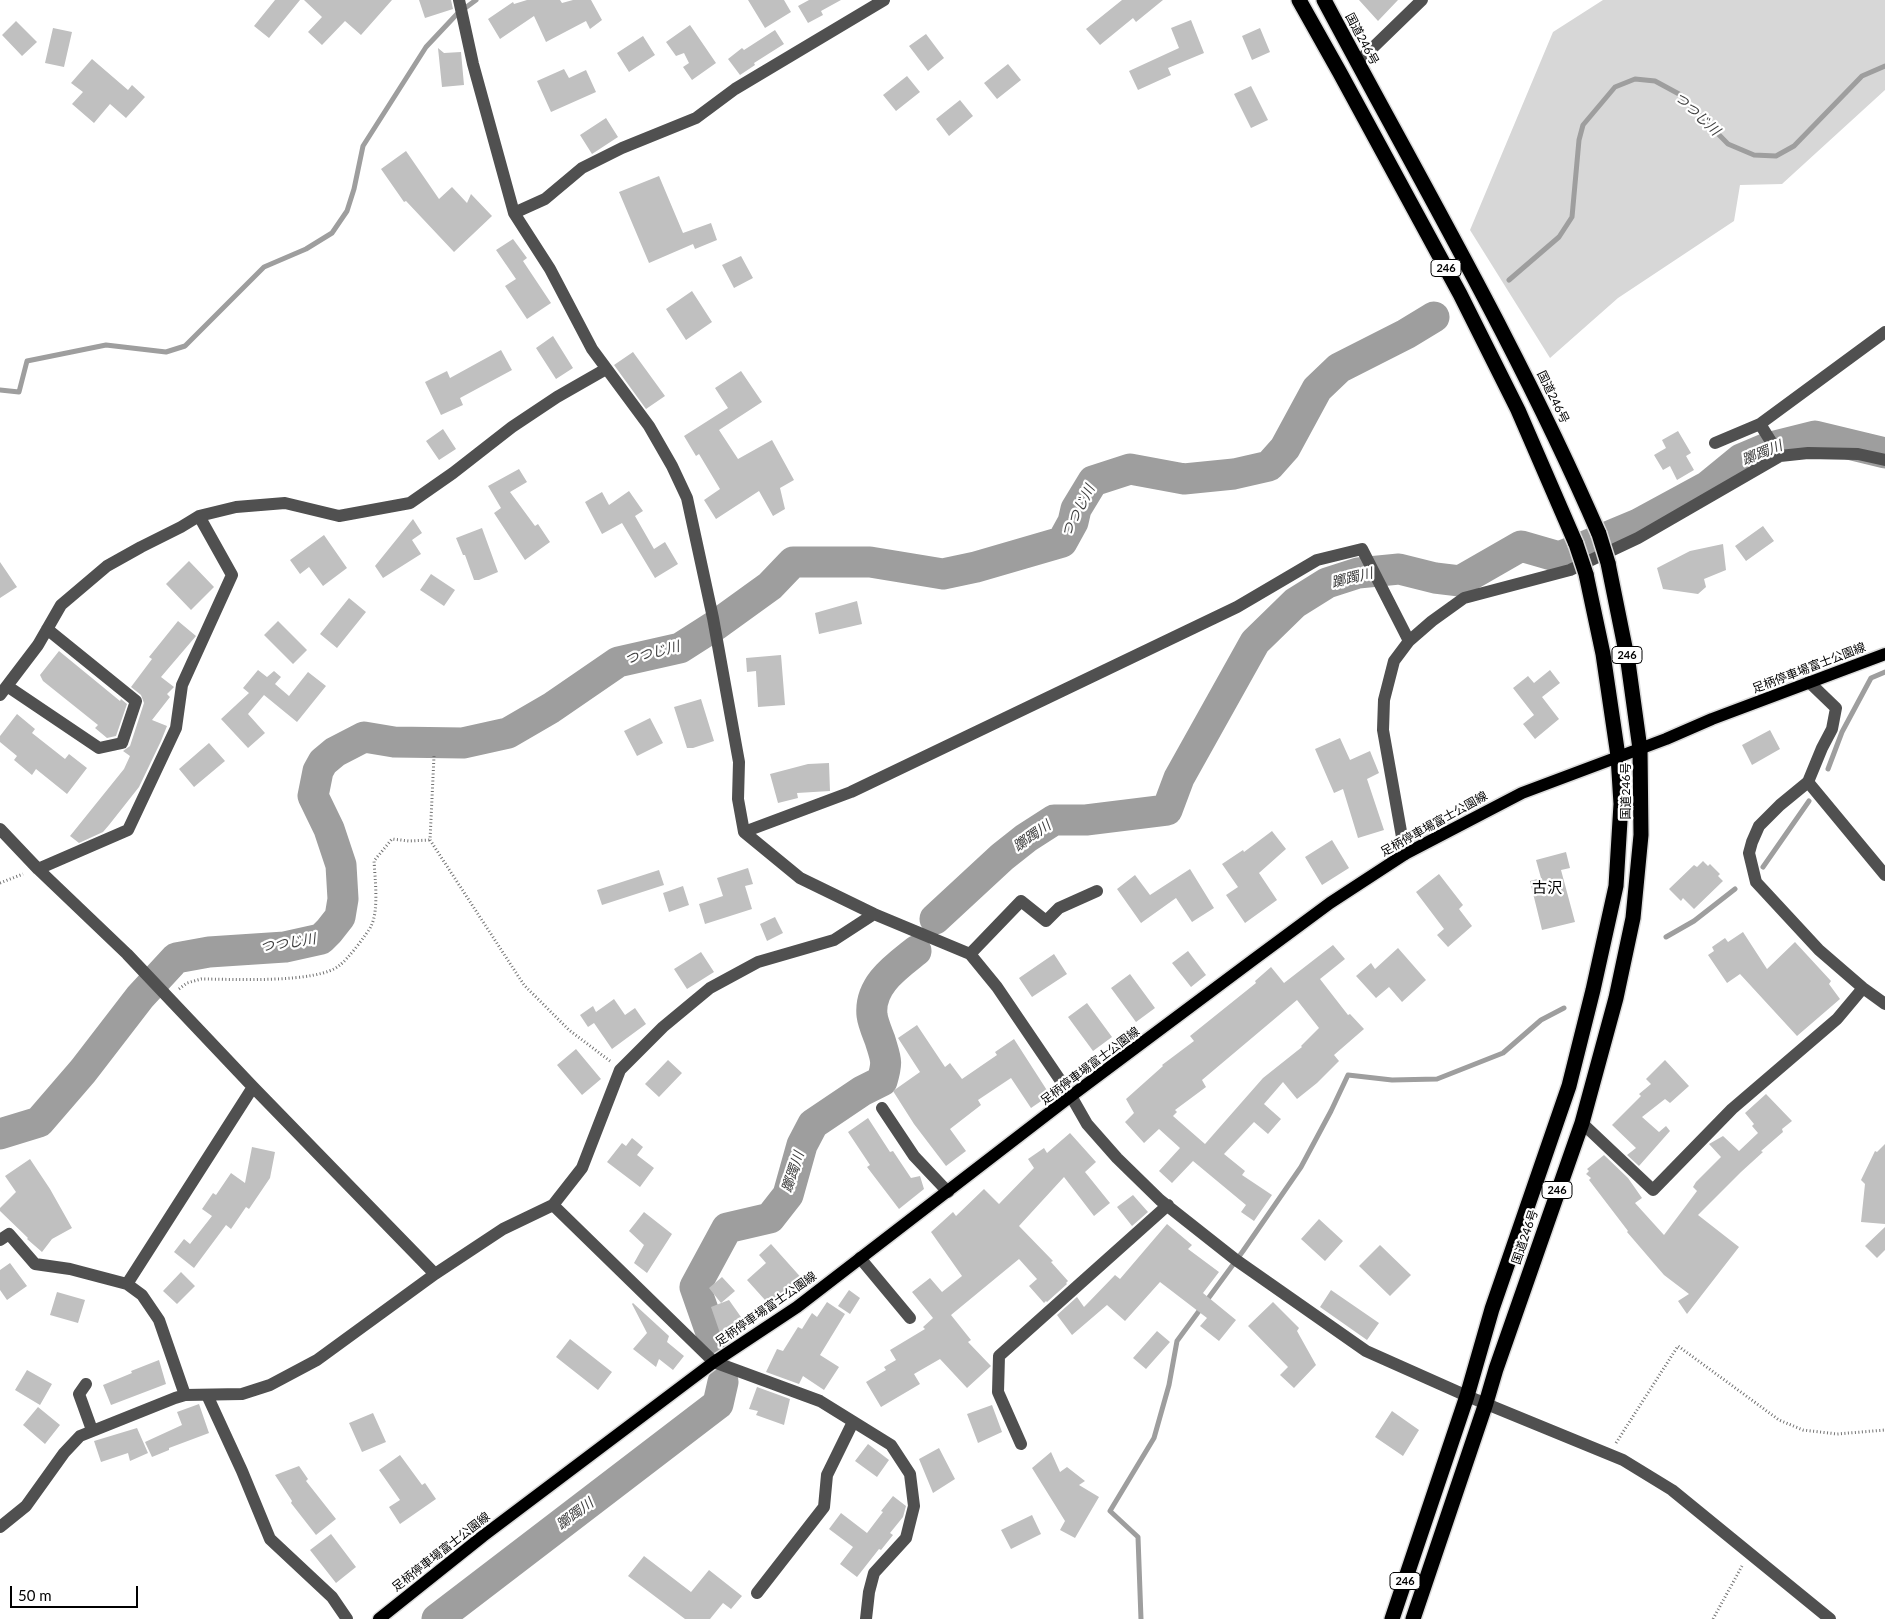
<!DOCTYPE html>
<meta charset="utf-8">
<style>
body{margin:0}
#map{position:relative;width:1885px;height:1619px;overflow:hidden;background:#fff;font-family:Lato,sans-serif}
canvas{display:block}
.scale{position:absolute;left:10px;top:1586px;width:128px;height:22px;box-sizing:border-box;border:2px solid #000;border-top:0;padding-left:6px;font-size:15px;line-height:18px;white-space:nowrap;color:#000;-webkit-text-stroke:4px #fff;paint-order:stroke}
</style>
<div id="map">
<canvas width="1885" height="1619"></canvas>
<div class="scale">50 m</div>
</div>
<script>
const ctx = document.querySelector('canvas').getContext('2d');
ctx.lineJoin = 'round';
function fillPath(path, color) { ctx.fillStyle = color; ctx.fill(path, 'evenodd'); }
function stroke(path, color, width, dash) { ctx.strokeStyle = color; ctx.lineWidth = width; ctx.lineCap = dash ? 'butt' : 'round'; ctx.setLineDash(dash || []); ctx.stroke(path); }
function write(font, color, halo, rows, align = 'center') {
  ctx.font = font + ' Lato,"Noto Sans JP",sans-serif'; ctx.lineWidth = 4.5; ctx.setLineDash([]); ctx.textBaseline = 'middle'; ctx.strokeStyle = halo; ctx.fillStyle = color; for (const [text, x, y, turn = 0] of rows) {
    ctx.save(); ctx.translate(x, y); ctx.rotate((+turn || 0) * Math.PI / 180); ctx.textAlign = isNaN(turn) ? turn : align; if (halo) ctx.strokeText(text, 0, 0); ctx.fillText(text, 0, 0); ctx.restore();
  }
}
const green = new Path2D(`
 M1603,0H1885V90L1782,184L1740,185L1734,221L1618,298L1550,358L1470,230L1553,32Z`);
const stream = new Path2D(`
 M1509,280L1559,237L1572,217L1579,140L1583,125L1615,87L1635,79L1655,81L1679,94L1728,144L1754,155L1776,156L1794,146L1862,76L1885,66
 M0,390L19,392L27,361L106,345L166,352L185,346L264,267L306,249L332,233L347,211L354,189L363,146L426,47L457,14L476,0
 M1828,769L1842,732L1871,678L1885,672
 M1763,867L1809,801
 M1666,937L1694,921L1735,889
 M1141,1619L1138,1537L1110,1511L1154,1438L1169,1385L1177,1341L1243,1251L1301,1167L1331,1111L1348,1075L1392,1080L1437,1079L1503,1053L1541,1020L1564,1008`);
const river = new Path2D(`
 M935,919L1002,857L1026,838L1054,820H1086L1167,810L1179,778L1255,642L1295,603L1327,583L1358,573L1399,569L1435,578L1460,581L1521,546L1559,557L1638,524L1708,486L1741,459L1767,448L1815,436L1885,453
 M0,1134L39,1122L83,1071L140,997L176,958L209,952L285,947L321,939L329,931L340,917L343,899L341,865L329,829L313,796L318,771L323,762L335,752L364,737L394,742L463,743L508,733L551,708L618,662L680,648L716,625L770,586L793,562H870L943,574L976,567L1062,542L1073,522L1076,509L1093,481L1130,469L1184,479L1234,474L1269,466L1285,448L1317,389L1339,368L1406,334L1434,317
 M715,1344L695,1287L727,1228L770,1218L788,1195L802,1145L813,1124L862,1091L882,1081C888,1061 886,1060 880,1040C877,1032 873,1023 872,1015C869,985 896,967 916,951
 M437,1619L718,1404L723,1382`);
const building = new Path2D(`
 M275,0H300L269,38L254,26Z
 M304,0H392L361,35L345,21L322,45L308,32L322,17Z
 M419,0H451L453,9L425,18Z
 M527,0H560L562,3L573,0H591L602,20L590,29L586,21L546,42L534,16L500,39L488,19L513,2L514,4Z
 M748,0H784L791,12L765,28Z
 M809,0H841L821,11L823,15L808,23L798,6Z
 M1122,0H1163L1136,22L1133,18L1100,45L1086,29Z
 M1359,0H1398L1378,21Z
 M1191,20L1204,53L1168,68L1171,75L1138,90L1129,71L1179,48L1171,28Z
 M16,21L37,42L22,56L2,35Z
 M690,25L716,63L692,80L683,67L689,63L684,53L676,56L666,42Z
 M53,28L72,32L64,67L45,63Z
 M1260,28L1270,52L1252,60L1242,36Z
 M775,30L784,44L754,63L755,65L740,75L728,59L742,48L744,50Z
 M926,34L944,58L928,71L909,46Z
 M643,36L655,55L629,72L617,53Z
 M438,48L444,53L461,52L464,85L442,87Z
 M92,59L128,90L132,85L145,97L126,118L110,104L94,123L72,104L83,92L71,83Z
 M1008,64L1021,80L997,99L984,83Z
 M564,69L569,78L586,70L596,92L551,112L537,81Z
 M907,76L920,92L896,111L883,95Z
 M1251,86L1268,120L1251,128L1234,94Z
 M960,100L973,116L949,136L936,119Z
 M606,118L618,137L592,154L580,135Z
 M406,151L439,199L452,187L467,203L471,194L492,216L454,252L406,201L404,202L381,169Z
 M659,176L683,233L711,223L717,240L695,249L693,244L649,263L619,192Z
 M513,239L527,258L523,261L551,303L527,319L505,286L516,279L496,250Z
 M741,256L753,278L734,288L722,265Z
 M692,291L712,322L686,340L666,309Z
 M553,336L573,368L556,379L536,348Z
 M501,350L512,370L460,398L463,405L441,415L425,382L447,371L450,378Z
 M633,352L665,396L646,409L614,365Z
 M741,371L762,402L719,430L738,459L772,440L794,480L780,488L785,509L773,516L759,491L716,519L704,500L720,489L699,454L696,456L684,436L728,408L715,388Z
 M443,429L456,449L439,460L426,441Z
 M1678,431L1691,453L1686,456L1694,470L1677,480L1670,466L1663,470L1654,455L1666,448L1662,440Z
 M519,469L527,482L510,492L535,526L538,524L550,542L525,560L494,513L501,508L488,486Z
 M629,491L643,511L635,516L654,549L665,542L678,564L655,578L622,523L602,534L585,502L602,492L609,505Z
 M413,519L422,533L412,540L421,554L383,578L375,566Z
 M1763,526L1774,541L1746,561L1735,546Z
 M482,528L498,572L479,580H474L465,555H463L456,538Z
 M324,535L347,568L323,586L309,567L300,574L290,560Z
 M1723,544L1726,570L1704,579L1706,587L1698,594L1663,589L1657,568L1690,551Z
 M189,561L214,587L191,610L166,584Z
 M0,562L17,587L0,598Z
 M431,574L455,590L444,606L420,590Z
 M349,598L366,612L337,648L320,634Z
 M857,601L862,624L819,634L815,613Z
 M178,621L196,636L161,677L174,687L167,694L170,697L152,720L167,726L161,741L139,787L109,825L103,832L79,843L70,836L124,769L130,756L123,751L130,746L144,703L141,695L131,687L152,659L149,657Z
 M278,621L307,650L293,664L264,635Z
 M59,651L120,701L121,699L127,704L116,736L107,738L95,728L98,725L43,681L40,675Z
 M781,655L785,705L758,707L756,671L747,672L746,658Z
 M258,670L267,677L274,671L281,677L275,684L289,696L308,672L326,686L297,722L264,695L248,714L265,733L248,748L221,719L249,693L243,688Z
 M1550,670L1560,683L1542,697L1559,719L1535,739L1523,724L1534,715L1513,688L1528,676L1534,683Z
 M701,699L714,741L693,748H687L674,707Z
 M17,714L35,729L32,733L65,759L69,754L87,768L67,794L36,769L32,775L14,760L17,756L0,742V736Z
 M650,718L663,743L637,756L624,731Z
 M1770,730L1780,749L1752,765L1742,745Z
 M1340,738L1350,760L1370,751L1379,773L1367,779L1384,830L1358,838L1343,789L1334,793L1315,749Z
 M209,743L225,761L194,787L179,769Z
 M829,763L830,791L797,793L798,798L778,803L770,774L808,764Z
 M1272,831L1286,849L1259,873L1277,900L1245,923L1226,895L1238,887L1222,864L1243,850L1244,852Z
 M1332,840L1349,868L1322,885L1305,857Z
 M1566,852L1570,868L1561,870L1575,922L1542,930L1530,881L1541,878L1536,860Z
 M1703,861L1708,866L1710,864L1720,874L1718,876L1723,881L1694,909L1683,898L1681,901L1669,889L1694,865L1697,867Z
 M748,868L753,884L745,886L752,909L705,924L699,904L723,896L717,878Z
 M1190,869L1214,908L1192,922L1176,898L1141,923L1117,889L1135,875L1150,895Z
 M659,870L664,885L602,905L597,890Z
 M1439,874L1463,905L1459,909L1472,926L1448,947L1437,935L1444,929L1416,892Z
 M683,886L689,905L669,912L663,893Z
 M775,917L783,933L767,941L760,924Z
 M1743,932L1767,969L1795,942L1831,981L1829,984L1840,999L1797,1036L1740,974L1727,983L1708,955L1714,951L1712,947L1725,938L1728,942Z
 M1333,945L1345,959L1320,979L1348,1015L1350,1014L1364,1029L1334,1055L1339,1061L1317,1083L1297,1099L1283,1082L1264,1104L1281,1119L1268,1134L1254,1122L1224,1154L1245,1171L1242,1175L1272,1195L1254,1221L1241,1212L1246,1205L1193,1161L1172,1183L1159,1171L1180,1148L1159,1129L1144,1143L1125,1122L1134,1113L1126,1099L1163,1066L1162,1065L1194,1041L1190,1036L1256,983L1255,981L1271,967L1284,983ZM1297,1000L1319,1028L1301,1046L1302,1047L1263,1078L1205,1144L1173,1116L1177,1112L1175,1110L1206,1087L1202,1080Z
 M1398,948L1426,980L1402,1002L1389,987L1376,998L1356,976L1371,963L1375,969Z
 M1188,951L1206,975L1191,987L1172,963Z
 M701,952L714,972L687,989L674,969Z
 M1054,954L1067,974L1032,997L1019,978Z
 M1130,974L1155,1008L1136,1022L1111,988Z
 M614,999L625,1015L635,1008L646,1024L612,1049L594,1023L588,1027L580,1015L593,1006L596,1012Z
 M1087,1003L1112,1037L1093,1051L1068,1017Z
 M917,1025L945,1067L950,1063L962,1079L997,1055L995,1052L1014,1039L1050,1095L1031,1108L1011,1078L978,1100L981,1105L950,1129L966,1151L946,1166L914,1124L893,1091L920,1072L898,1038Z
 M576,1049L601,1079L582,1095L557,1065Z
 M668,1060L682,1073L659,1097L645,1084Z
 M1665,1060L1689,1086L1670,1103L1665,1099L1642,1117L1659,1132L1666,1126L1670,1131L1639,1166L1627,1155L1636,1148L1612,1125L1641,1096L1639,1094L1651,1084L1646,1079Z
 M1766,1094L1792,1121L1782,1129L1783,1132L1761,1151L1763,1152L1741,1172L1698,1215L1739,1247L1687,1314L1678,1301L1689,1294L1664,1275L1627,1232L1628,1231L1589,1180L1591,1178L1586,1174L1589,1171L1587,1169L1604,1155L1628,1178L1642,1198L1635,1203L1664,1235L1697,1191L1693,1187L1696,1182L1721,1157L1709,1144L1723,1136L1739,1151L1758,1133L1752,1126L1754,1124L1745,1113Z
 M868,1118L890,1152L893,1151L911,1178L920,1176L924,1189L899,1209L867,1167L870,1165L848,1132Z
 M1070,1133L1096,1162L1085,1172L1110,1203L1094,1216L1064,1177L1019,1226L1053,1261L1051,1262L1068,1281L1066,1283L1067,1284L1047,1302L1046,1301L1044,1303L1029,1286L1037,1279L1019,1259L951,1315L971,1340L968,1342L991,1366L967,1388L940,1359L914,1374L920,1384L881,1407L866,1382L886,1370L884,1367L896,1360L890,1350L925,1329L923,1327L933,1318L912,1292L930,1278L942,1292L962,1276L931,1232L953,1212L956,1216L984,1189L999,1204L1034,1168L1028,1159L1044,1148L1047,1153Z
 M632,1138L643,1147L637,1155L654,1168L640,1187L607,1162L622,1143L626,1146Z
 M1885,1144V1224L1861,1222L1865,1184L1861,1180L1875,1151L1877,1152Z
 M252,1147L275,1152L270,1178L249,1209L246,1207L231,1229L226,1225L194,1268L174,1252L184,1239L190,1244L212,1216L202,1209L213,1193L216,1195L231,1173L245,1183Z
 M30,1159L50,1189L72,1228L52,1239L42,1252L27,1239L28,1238L0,1211V1208L16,1192L5,1176Z
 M1133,1195L1148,1212L1132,1226L1117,1207Z
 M644,1212L672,1234L647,1273L634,1263L644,1245L629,1231Z
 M1319,1219L1343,1241L1325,1261L1301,1239Z
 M1167,1224L1192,1245L1188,1249L1219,1272L1203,1293L1236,1320L1219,1341L1200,1326L1207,1318L1160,1282L1125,1321L1107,1305L1072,1335L1057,1315L1077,1297L1084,1307L1115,1275L1120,1279Z
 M1885,1227V1250L1877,1258L1865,1246Z
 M771,1244L805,1282L774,1310L747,1280L766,1263L759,1255Z
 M1380,1245L1411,1275L1390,1296L1359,1266Z
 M10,1263L27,1286L7,1300L0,1290V1270Z
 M181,1272L195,1286L177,1304L163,1291Z
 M722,1277L735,1291L721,1303L709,1288Z
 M849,1290L860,1298L850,1314L838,1306Z
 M1331,1290L1379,1323L1367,1340L1320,1307Z
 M57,1292L85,1300L78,1323L50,1315Z
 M729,1300L741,1317L734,1321L739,1329L728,1337L726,1333L721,1336L711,1307Z
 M827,1302L845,1314L820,1355L839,1367L824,1390L803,1376L799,1384L766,1372L777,1349L783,1351L798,1327L802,1329L812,1313L817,1317Z
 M1273,1302L1299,1328L1297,1331L1316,1365L1294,1388L1280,1375L1288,1367L1248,1326Z
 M633,1303L669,1336L667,1342L684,1356L673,1370L659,1359L656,1367L633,1349L647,1333L632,1304Z
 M1157,1331L1170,1342L1146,1369L1133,1358Z
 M570,1339L612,1372L598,1390L556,1357Z
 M159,1360L166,1384L111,1405L103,1385L132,1373L131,1371Z
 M27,1370L52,1384L40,1405L15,1390Z
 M757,1387L790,1399L784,1425L756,1415L758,1411L749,1409Z
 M199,1404L209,1433L169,1448V1450L152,1457L145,1442L182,1425L177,1412Z
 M992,1405L1002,1432L978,1443L967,1414Z
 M38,1407L60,1425L45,1444L23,1425Z
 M1392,1411L1419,1430L1403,1456L1375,1437Z
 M373,1413L386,1442L362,1452L349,1423Z
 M137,1428L148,1453L130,1461L128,1453L101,1462L94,1441Z
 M868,1444L889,1460L877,1477L855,1461Z
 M939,1448L955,1479L933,1493L919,1459Z
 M1051,1452L1060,1472L1067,1467L1085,1481L1079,1485L1099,1497L1075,1538L1060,1530L1065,1521L1032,1468Z
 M400,1455L422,1485L425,1483L436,1499L400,1524L389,1507L400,1500L379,1470Z
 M299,1466L308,1479L306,1481L336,1519L316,1535L291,1503L292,1501L275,1475Z
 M893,1496L906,1506L903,1517L890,1533L893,1535L881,1550L879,1549L857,1577L840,1564L853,1547L829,1529L841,1513L867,1533L883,1512L881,1511Z
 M1032,1515L1041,1534L1011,1549L1001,1530Z
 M331,1534L356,1567L336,1583L310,1550Z
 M644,1556L691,1592L709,1570L742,1596L731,1609L723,1603L710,1619H685L628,1576Z`);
const path = new Path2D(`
 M434,756L430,840L524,985L569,1030L610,1061
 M0,883L23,874
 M179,989L187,983L201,979C232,979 318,984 340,965C347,960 368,933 371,926C379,911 375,878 374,861L392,839L409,841L430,840
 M1616,1443L1678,1346L1779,1420L1803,1430L1837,1434L1885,1430
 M1713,1619L1742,1566`);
const minor = new Path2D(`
 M459,0L473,64L514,213L550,269L592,349L649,426L672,466L687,498L713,618L739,762L738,799L744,832L800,878L874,914L970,954L997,987L1071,1096L1087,1124L1117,1158L1160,1200L1236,1260L1366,1351L1467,1396L1623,1460L1672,1490L1830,1619
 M1357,63L1422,0
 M514,213L545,199L582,168L622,148L696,118L735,89L884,0
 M1760,424L1780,456
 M1715,443L1760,424L1885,332
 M1809,682L1836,708L1832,729L1822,748L1808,782L1780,805L1759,826L1752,842L1749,853L1756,882L1819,950L1863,988L1885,1004
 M7,686L99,748L122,743L136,701L47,629
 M0,695L38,645L61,605L107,566L141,547L181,527L199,516L236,507L285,503L339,516L410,503L453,473L512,427L557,397L606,369
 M1808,782L1885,875
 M0,829L38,869L127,954L253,1087L435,1274
 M744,832L851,792L1237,607L1317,560L1362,549L1409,641
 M1405,854L1383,730L1384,700L1394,661L1409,641L1432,621L1464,598L1570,570L1638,538L1780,456L1808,453L1858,454L1885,460
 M38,869L128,830L176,728L182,685L232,575L199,516
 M970,954L1021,901L1046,921L1059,908L1097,891
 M882,1108L914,1156L948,1192
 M1582,1123L1653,1190L1732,1109L1837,1019L1863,988
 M553,1205L714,1362L820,1401L891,1445L910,1474L914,1506L906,1538L874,1573L869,1592L866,1619
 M0,1240L9,1234L35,1264L70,1269L127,1284L142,1295L159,1320L185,1395
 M860,1258L910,1318
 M127,1284L253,1087
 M86,1384L79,1394L92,1430
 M207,1395L242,1471L270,1539L332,1597L347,1619
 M1021,1444L998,1392L999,1356L1168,1205
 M0,1527L26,1506L64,1453L80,1436L175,1398L185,1395L242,1394L270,1385L317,1360L435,1274L503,1229L553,1205L582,1168L620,1070L663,1027L710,988L758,962L834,940L874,914
 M757,1593L824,1507L827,1475L853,1422`);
const major = new Path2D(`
 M379,1619L483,1536L714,1362L797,1307L1071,1096L1253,960L1330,903L1405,854L1522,793L1666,739L1712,719L1885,654`);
const highway = new Path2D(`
 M1299,0L1340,73L1460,294L1518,410L1576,544
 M1324,0C1418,177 1519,349 1599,534
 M1392,1619L1467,1396L1492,1309L1569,1086L1593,990L1616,886L1621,804L1618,756L1603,654L1586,574
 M1413,1619L1486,1403L1496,1369L1582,1123L1616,998L1633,918L1641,835L1640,749L1628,662L1608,563`);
const highwayBridge = new Path2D(`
 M1599,534L1608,563
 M1576,544L1586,574`);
const shields = [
 [1446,268,30],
 [1627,655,30],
 [1557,1190,30],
 [1405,1581,30]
];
const shieldNames = [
 ["246",1446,268],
 ["246",1627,655],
 ["246",1557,1190],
 ["246",1405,1581]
];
const streetNames = [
 ["国道246号",1362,39,62],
 ["国道246号",1553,397,64],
 ["足柄停車場富士公園線",1809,668,-21],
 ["国道246号",1626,791,-90],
 ["足柄停車場富士公園線",1434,824,-29],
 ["足柄停車場富士公園線",1090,1066,-37],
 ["国道246号",1525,1237,-71],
 ["足柄停車場富士公園線",766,1309,-35],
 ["足柄停車場富士公園線",441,1552,-38]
];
const waterNames = [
 ["つつじ川",1697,114,43],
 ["躑躅川",1762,453,-22],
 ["つつじ川",1078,511,-63],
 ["躑躅川",1352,578,-14],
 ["つつじ川",652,653,-14],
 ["躑躅川",1032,836,-35],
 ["つつじ川",288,943,-9],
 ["躑躅川",793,1172,-72],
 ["躑躅川",575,1514,-37]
];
const quarterNames = [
 ["古沢",1547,888]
];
fillPath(green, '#d7d7d7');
stroke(stream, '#9e9e9e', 5);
stroke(river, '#9e9e9e', 31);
fillPath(building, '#c0c0c0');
stroke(major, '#dbdbdb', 15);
stroke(highway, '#dbdbdb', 18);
stroke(path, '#727272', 3, [1, 2.5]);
stroke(minor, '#505050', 12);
stroke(major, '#000', 12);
stroke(highway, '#000', 15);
stroke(highwayBridge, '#dbdbdb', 18, []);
stroke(highwayBridge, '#000', 15);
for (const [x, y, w] of shields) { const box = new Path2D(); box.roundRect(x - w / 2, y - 8.5, w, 17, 4); ctx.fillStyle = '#fff'; ctx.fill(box); stroke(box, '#000', 1); }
write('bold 11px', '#000', null, shieldNames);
write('12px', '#000', '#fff', streetNames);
write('italic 14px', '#3f3f3f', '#fff', waterNames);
write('15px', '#000', '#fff', quarterNames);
</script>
